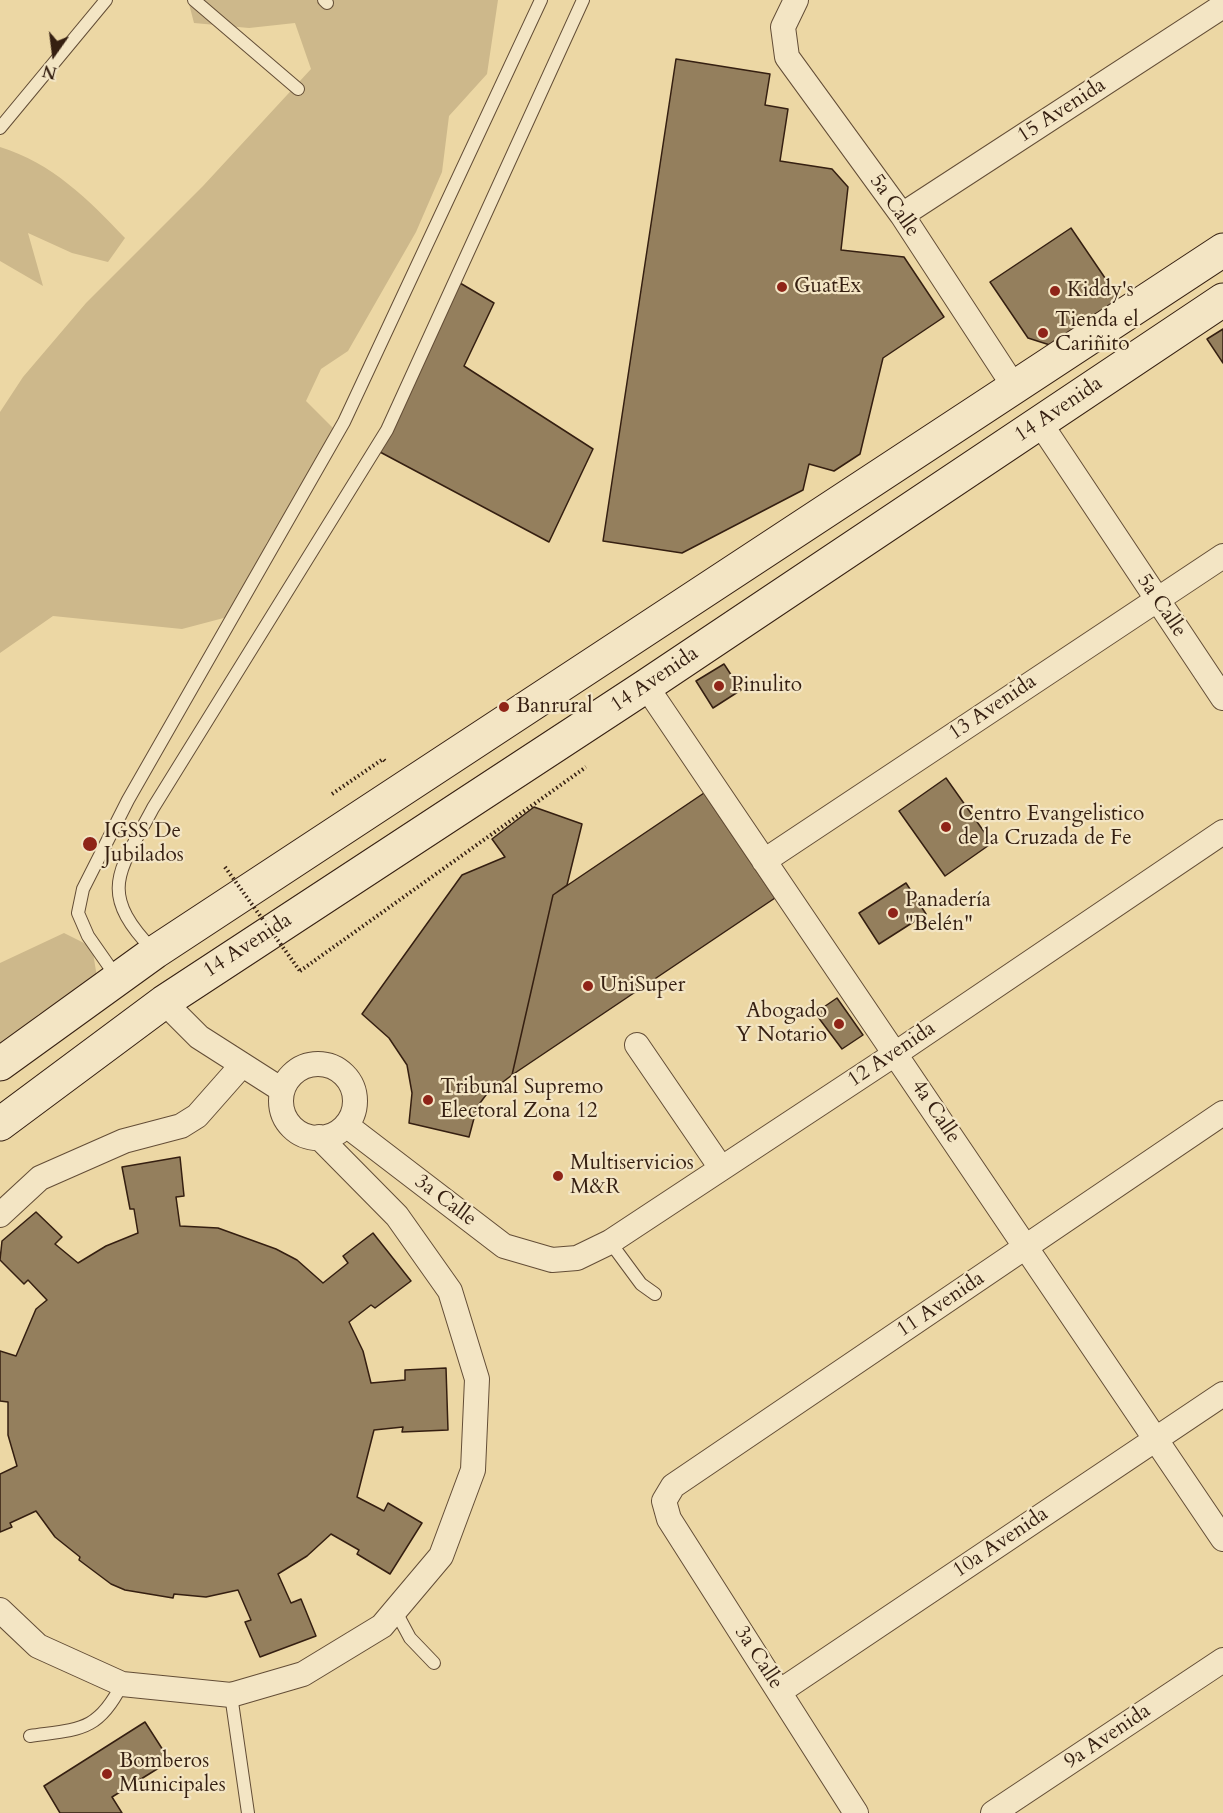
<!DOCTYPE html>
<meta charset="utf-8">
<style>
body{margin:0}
#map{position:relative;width:1223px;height:1813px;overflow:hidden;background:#ecd7a4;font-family:Cardo,serif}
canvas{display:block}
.north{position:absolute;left:24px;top:24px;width:60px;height:60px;-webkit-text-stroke:4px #f3e5c4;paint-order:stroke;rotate:194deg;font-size:16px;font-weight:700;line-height:24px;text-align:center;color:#351f11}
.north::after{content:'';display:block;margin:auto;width:21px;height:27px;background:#351f11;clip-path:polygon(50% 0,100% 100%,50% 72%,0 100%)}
</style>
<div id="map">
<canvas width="1223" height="1813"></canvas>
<div class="north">N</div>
</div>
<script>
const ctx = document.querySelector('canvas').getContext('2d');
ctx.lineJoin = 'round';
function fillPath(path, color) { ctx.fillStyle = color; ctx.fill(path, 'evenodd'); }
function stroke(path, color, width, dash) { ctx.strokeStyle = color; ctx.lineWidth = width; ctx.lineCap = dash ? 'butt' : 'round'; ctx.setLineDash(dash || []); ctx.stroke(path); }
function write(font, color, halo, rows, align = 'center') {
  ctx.font = font + ' Cardo,serif'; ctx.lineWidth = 4.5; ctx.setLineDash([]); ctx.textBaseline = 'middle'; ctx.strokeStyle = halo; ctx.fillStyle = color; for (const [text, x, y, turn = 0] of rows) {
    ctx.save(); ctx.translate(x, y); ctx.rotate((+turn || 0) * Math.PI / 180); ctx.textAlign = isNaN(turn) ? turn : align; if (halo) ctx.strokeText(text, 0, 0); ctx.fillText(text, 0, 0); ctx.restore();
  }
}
const green = new Path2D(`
 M188,0H498L487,74L449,116L442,172L416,232L348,351L321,369L306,401L333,428L317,475L267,542L235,615L182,629L53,616L0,653V412L23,377L86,303L203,186L311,69L295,23L249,28L194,23Z
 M0,147C52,163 88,199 125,238L108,262L72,253L28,233L43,286L0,261Z
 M64,933L92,947L97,977L39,1014L0,1047V963Z`);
const building = new Path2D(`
 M676,59L770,74L765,105L788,109L780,161L832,169L848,187L841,250L904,257L944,317L883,358L860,454L834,471L809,464L803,490L682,553L603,541Z
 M1071,228L1120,300L1053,346L1028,338L990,282Z
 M460,283L494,303L464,366L593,449L549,542L380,452Z
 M1223,329V363L1207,339Z
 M724,664L741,690L713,708L696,681Z
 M946,778L992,843L945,876L899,811Z
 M704,793L775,898L512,1075L553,895Z
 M534,807L582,824L567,885L553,895L512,1075L486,1095L477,1107L469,1137L409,1123L412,1093L407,1065L389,1038L362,1014L462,875L505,857L492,839Z
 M906,883L926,914L879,944L859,913Z
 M837,998L863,1035L842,1049L815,1013Z
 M180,1157L184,1196L176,1197L180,1226L218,1228L276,1249L297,1260L323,1283L348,1263L343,1256L373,1233L411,1281L375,1308L371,1305L349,1322L363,1351L371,1383L405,1380V1370L446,1368L448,1430L402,1432L403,1427L374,1430L357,1497L384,1511L388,1503L422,1523L390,1574L357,1554L359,1550L331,1534L307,1556L278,1574L291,1603L301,1599L316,1636L260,1657L245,1622L251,1620L238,1590L206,1597L174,1594L173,1598L125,1590L111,1584L79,1560L80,1557L55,1537L36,1511L10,1523L12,1527L0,1532V1474L17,1466L8,1435V1402L0,1401V1351L16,1356L36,1309L47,1300L28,1280L24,1284L0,1260L2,1241L36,1212L62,1237L55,1244L78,1263L106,1246L138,1233L134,1209H130L122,1167Z
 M145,1722L170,1761L112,1797L122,1813H60L44,1786Z`);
const path = new Path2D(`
 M332,794L383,759L387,763
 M300,971L586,767`);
const service = new Path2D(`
 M194,0L298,89
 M324,0L327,3
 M0,128L106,0
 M153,950C96,891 120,871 153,808L387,430L583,0
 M118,979L88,936L78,913L83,889L128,800L344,422L541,0
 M610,1242L641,1284L655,1294
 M395,1610L410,1638L434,1663
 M231,1695L248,1813
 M30,1736C79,1729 98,1732 122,1684`);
const minor = new Path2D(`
 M796,0L783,27L787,57L902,215L1013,385
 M902,215L1223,6
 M1040,423L1223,698
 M646,686L1223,1539
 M764,861L1223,556
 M164,1002L199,1037L282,1090
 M637,1045L721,1168
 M281 1101a37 37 0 1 1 74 0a37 37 0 1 1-74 0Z
 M346,1125L504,1246L552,1260L577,1258L610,1242L895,1054L1223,832
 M0,1215L40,1178L124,1141L181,1126L197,1116L242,1065
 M0,1610L38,1646L122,1684L231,1695L303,1674L382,1626L441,1556L473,1470L477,1379L450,1291L397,1216L319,1137
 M779,1692L1223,1394
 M856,1813L669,1519L664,1501L673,1486L1223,1113
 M993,1813L1223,1660`);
const secondary = new Path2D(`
 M0,1064L155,952L1223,250
 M0,1124L164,1002L646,686L1223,300`);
const pathBridge = new Path2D(`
 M225,867L300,971`);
const markers = [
 [782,287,6,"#8f2418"],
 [1055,291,6,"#8f2418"],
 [1043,333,6,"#8f2418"],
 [719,686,6,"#8f2418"],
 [504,707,6,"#8f2418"],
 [946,827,6,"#8f2418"],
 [90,844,8,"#8f2418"],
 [893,913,6,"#8f2418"],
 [588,986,6,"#8f2418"],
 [839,1024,6,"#8f2418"],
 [428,1100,6,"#8f2418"],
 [558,1176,6,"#8f2418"],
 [107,1774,6,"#8f2418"]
];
const streetNames = [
 ["15 Avenida",1062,111,-33],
 ["5a Calle",894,206,55],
 ["14 Avenida",1059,410,-34],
 ["5a Calle",1161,606,56],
 ["14 Avenida",655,680,-34],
 ["13 Avenida",993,708,-34],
 ["14 Avenida",248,946,-33],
 ["12 Avenida",892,1055,-34],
 ["4a Calle",935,1112,56],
 ["3a Calle",445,1201,37],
 ["11 Avenida",941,1305,-34],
 ["10a Avenida",1001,1543,-34],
 ["3a Calle",758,1658,57],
 ["9a Avenida",1108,1737,-34]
];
const poiNames = [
 ["GuatEx",794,287],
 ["Kiddy's",1067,291],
 ["Tienda el",1055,321],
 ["Cariñito",1055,345],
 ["Pinulito",731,686],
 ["Banrural",516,707],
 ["Centro Evangelistico",958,815],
 ["de la Cruzada de Fe",958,839],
 ["IGSS De",104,832],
 ["Jubilados",104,856],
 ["Panadería",905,901],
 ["\"Belén\"",905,925],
 ["UniSuper",600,986],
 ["Abogado",827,1012,"right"],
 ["Y Notario",827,1036,"right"],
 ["Tribunal Supremo",440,1088],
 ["Electoral Zona 12",440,1112],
 ["Multiservicios",570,1164],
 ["M&R",570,1188],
 ["Bomberos",119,1762],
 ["Municipales",119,1786]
];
fillPath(green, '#cdb88b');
fillPath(building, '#947f5d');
stroke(building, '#351f11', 1.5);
stroke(service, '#634d36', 14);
stroke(minor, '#634d36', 26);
stroke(secondary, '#351f11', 35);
stroke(path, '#351f11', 4, [1.5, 3]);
stroke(service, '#f3e5c4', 12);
stroke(minor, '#f3e5c4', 24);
stroke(secondary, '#f3e5c4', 33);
stroke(pathBridge, '#351f11', 4, [1.5, 3]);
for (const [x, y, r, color] of markers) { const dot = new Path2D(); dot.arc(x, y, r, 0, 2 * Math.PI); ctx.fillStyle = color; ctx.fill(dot); stroke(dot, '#f3e5c4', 2); }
write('21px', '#351f11', '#f3e5c4', streetNames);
write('21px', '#351f11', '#f3e5c4', poiNames, 'left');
</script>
